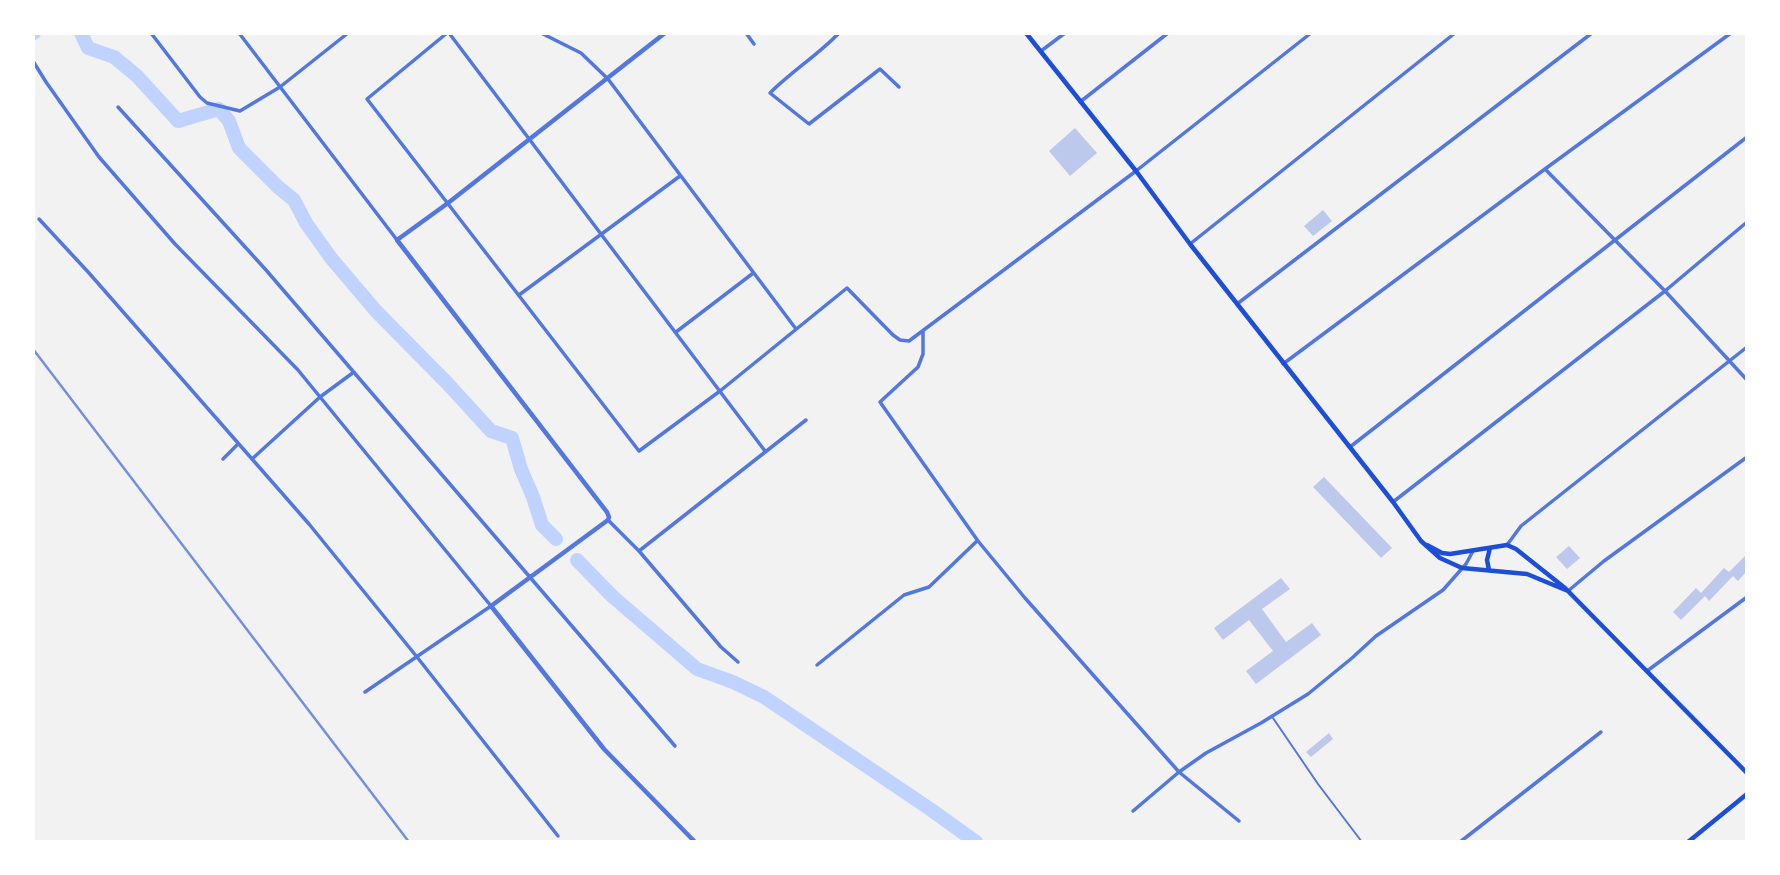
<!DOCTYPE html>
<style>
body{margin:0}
#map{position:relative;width:1780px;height:875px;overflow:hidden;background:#f2f2f2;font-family:"IBM Plex Serif",serif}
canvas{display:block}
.frame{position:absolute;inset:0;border:35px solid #fff;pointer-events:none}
</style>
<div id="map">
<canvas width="1780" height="875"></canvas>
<div class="frame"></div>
</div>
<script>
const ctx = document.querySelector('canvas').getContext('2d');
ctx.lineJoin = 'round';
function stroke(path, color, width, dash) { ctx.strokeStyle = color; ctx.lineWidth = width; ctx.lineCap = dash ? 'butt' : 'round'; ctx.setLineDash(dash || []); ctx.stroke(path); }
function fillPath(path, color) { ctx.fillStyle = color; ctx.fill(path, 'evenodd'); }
const river = new Path2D(`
 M33,33H34
 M81,33L88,48L114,57L137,76L178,121L219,109L229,121L239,148L278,187L294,200L306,223L331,258L376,311L448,384L491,431L512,438L521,469L533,497L542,525L556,539
 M577,560L612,596L697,669L733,682L764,697L930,809L976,842`);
const building = new Path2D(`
 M1075,128L1097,153L1070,176L1049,151Z
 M1323,210L1332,221L1313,236L1304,226Z
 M1324,477L1392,548L1381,558L1313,487Z
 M1569,546L1580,558L1567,569L1556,557Z
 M1747,554V571L1738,581L1733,576L1709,601L1705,596L1681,620L1673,612L1696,588L1701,593L1724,568L1729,572Z
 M1281,578L1290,589L1262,609L1286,642L1312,623L1321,635L1256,684L1246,671L1273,651L1249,620L1223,640L1214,628Z
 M1329,733L1333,739L1311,757L1306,752Z`);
const service = new Path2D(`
 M1273,718L1318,784L1362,842`);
const minor = new Path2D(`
 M151,33L200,97L207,103L240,111L280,87L348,33
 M239,33L397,240
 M447,33L367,99L639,451L720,391L847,288L893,335L900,340L909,341L1136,171L1311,33
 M449,33L765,451
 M541,33L581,53L608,79L796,329
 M746,33L754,44
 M839,33C818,55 792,71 770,93L809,124L880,69L899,87
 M1041,51L1065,33
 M33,61L46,82L99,157L175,244L298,370L491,606L365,692
 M1080,102L1168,33
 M118,107L266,270L675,746
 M1545,169L1665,291L1747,380
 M39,219L89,273L309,524L417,657L558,836
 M1190,244L1455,33
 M519,295L680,176
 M1237,304L1592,33
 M923,331V354L918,367L880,402L978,541L1025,598L1179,772L1239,821
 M676,332L752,274
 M1283,364L1545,169L1731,33
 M1350,447L1747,137
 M223,459L238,444
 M252,459L320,397L354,372
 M1393,502L1665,291L1747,222
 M608,520L639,551L721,647L738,662
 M1507,545L1521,526L1747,347
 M639,551L806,420
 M1568,591L1604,561L1747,457
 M817,665L904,595L929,587L977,541
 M1647,671L1747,597
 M1133,811L1179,772L1206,753L1261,723L1308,694L1352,658L1376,636L1443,590L1466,564L1473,551
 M1460,842L1601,732`);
const tertiary = new Path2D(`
 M665,33L448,203L397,240L607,512L609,517L608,520L491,606L604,749L695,842`);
const secondary = new Path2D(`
 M1026,33L1136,171L1190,244L1393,502L1421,541L1440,558L1462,568L1527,574L1568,591
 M1427,545L1442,553L1450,554L1507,545L1516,549L1565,588L1747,773
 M1489,570L1487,560L1490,548
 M1688,842L1747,794`);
const rail = new Path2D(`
 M33,349L409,842`);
stroke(river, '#bfd3fe', 14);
fillPath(building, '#bdc9ec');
stroke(service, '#5277de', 2);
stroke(minor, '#5277de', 3.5);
stroke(tertiary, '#5277de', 4.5);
stroke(secondary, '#1d4ed8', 4.5);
stroke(rail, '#7290e2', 2.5);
</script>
